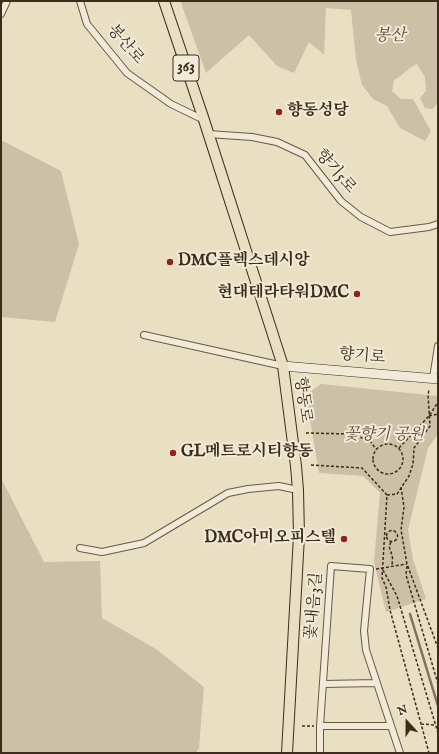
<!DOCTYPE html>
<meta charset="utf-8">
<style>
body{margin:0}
#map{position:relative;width:439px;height:754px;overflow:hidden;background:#e9dfc3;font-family:"IM FELL English",serif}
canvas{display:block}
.frame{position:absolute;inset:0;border:2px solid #3c2d1a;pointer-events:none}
.north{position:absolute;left:387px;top:702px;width:40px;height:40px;-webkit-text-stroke:3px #f1ead8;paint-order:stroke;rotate:339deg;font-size:11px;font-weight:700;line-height:16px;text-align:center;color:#3c2d1a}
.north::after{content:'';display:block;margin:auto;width:14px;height:18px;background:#3c2d1a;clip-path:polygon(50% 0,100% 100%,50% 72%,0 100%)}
</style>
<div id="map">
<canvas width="439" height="754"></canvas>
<div class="frame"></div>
<div class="north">N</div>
</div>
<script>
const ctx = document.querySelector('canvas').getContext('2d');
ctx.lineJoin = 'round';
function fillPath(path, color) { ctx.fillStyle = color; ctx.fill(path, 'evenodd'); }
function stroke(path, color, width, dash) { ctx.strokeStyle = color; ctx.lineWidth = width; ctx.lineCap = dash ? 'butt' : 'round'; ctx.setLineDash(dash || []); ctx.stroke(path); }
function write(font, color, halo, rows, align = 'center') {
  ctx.font = font + ' "IM FELL English","Noto Serif KR",serif'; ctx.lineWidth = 4; ctx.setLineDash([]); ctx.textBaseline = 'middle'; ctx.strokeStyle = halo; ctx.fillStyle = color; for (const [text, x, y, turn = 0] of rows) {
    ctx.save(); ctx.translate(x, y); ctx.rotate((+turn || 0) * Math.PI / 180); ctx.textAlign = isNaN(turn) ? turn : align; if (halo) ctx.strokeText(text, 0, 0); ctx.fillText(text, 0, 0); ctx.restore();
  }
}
const green = new Path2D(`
 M182,1H438V102L433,109L425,108L420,98L426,91L425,77L417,64C407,68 404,75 394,80L392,91L401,99H413L431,131L425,141L400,128L387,106L373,99L362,85L356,60L351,10L326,8L324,55L309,42L294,73L277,66L249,35L206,73L181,3Z
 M1,140L61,171L79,244L55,322L1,317Z
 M321,384L438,396V434L428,448L408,530L413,559L426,599L386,612L374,562L380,493L363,476L319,473L306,395Z
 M1,478L44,562L100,561L102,618L156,649L204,687L199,748L196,753H1Z`);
const stream = new Path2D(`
 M410,614L438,706`);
const path = new Path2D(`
 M429,416L438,414
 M306,433L352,434L370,441L376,449
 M373 459a15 15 0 1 1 30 0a15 15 0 1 1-30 0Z
 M399,448L429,416L438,402
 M311,465L362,468L387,495L382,578L386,587L390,610L429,753
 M401,487L404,507L401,530L407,564L438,648
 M387,495L397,494L409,476L413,464L414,448L430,426L428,395L429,390
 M386.5 536a5.5 5.5 0 1 1 11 0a5.5 5.5 0 1 1-11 0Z
 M391,542C388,548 390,549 392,555C393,558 392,563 392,566
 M407,566L406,575L438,684
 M376,569L407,564
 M383,570L397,596L438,733
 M421,724L435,725
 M302,726H314`);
const street = new Path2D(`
 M80,1L87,24L127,73L171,104L204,120
 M1,14L7,1
 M208,134L252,137L277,142L305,155L341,201L361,217L390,232L429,227L438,224
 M144,335L283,366
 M433,378L438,346
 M80,548L102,552L144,543L228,493L248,489L279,486L298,490
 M323,684L377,683
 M320,726H391
 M320,753V726L331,566L370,569L364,631L366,650L400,753`);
const secondary = new Path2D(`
 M283,366L438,379`);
const primary = new Path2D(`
 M164,1L204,120L283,366L296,466L298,490L299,536L287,753`);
const markers = [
 [279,112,4,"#8f2418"],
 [170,262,4,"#8f2418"],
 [357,294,4,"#8f2418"],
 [173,453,4,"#8f2418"],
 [344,539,4,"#8f2418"]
];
const shields = [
 [186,68,26]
];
const shieldNames = [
 ["363",186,68]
];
const parkNames = [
 ["봉산",390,37],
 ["꽃향기 공원",384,436]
];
const streetNames = [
 ["봉산로",125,45,49],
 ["향기5로",335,172,49],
 ["향기로",362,357,5],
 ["향동로",302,400,82],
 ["꽃내음3길",315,606,-85]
];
const poiNames = [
 ["향동성당",287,112],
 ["DMC플렉스데시앙",178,262],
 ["현대테라타워DMC",349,294,"right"],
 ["GL메트로시티향동",181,453],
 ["DMC아미오피스텔",336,539,"right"]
];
fillPath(green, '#ccc1a6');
stroke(stream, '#80735d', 2.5);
stroke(street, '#675a44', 8);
stroke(secondary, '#3c2d1a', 10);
stroke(primary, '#3c2d1a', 12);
stroke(path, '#3c2d1a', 1.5, [3, 2]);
stroke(street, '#f1ead8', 6);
stroke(secondary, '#f1ead8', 9);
stroke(primary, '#e9dfc3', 10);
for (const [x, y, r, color] of markers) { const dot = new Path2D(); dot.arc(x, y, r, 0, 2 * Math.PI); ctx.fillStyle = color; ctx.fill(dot); stroke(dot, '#f1ead8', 1.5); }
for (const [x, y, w] of shields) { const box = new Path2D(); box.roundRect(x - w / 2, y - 13, w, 26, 3); ctx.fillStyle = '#f1ead8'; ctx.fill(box); stroke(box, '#3c2d1a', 1); }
write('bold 15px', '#3c2d1a', null, shieldNames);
write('italic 16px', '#594b36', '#f1ead8', parkNames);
write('16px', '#3c2d1a', '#f1ead8', streetNames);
write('bold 16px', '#3c2d1a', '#f1ead8', poiNames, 'left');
</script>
